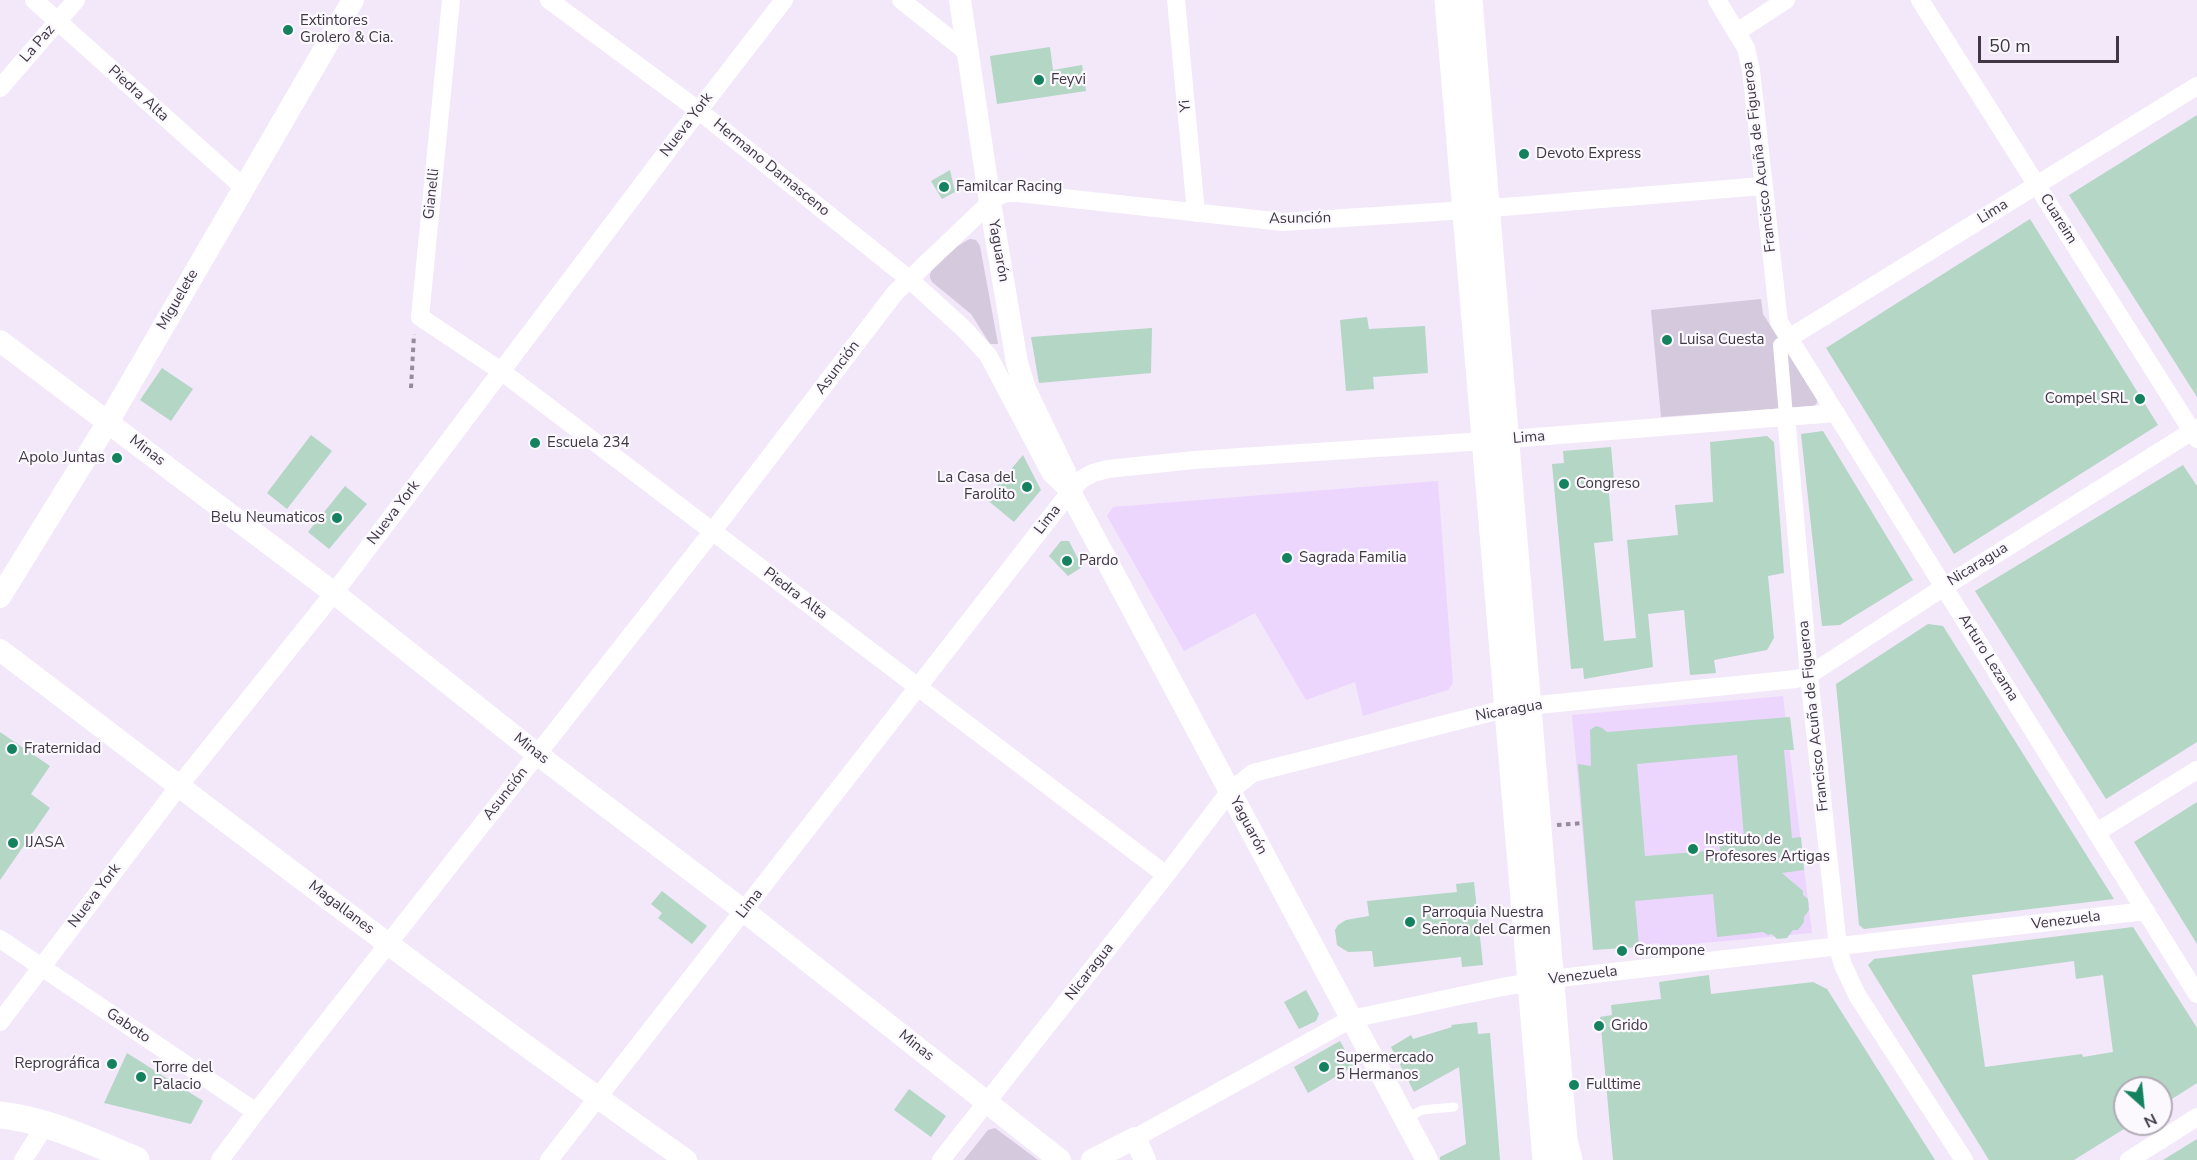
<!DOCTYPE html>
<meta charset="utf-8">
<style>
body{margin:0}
#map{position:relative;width:2197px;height:1160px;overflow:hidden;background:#f3e7fa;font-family:"Nunito Sans",sans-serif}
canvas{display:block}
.north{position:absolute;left:2113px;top:1076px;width:60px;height:60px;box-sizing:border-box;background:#fbf8fe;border:2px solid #b0abb4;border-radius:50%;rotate:153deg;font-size:16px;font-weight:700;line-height:24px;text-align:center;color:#3f3744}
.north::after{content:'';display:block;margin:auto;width:21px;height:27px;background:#15825f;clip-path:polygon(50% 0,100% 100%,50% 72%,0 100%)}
.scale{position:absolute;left:1978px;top:36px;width:141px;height:27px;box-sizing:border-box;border:3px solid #3f3744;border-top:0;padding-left:8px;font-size:18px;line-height:21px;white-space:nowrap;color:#3f3744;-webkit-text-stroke:4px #fbf8fe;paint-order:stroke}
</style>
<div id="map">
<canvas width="2197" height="1160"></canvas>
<div class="north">N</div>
<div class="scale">50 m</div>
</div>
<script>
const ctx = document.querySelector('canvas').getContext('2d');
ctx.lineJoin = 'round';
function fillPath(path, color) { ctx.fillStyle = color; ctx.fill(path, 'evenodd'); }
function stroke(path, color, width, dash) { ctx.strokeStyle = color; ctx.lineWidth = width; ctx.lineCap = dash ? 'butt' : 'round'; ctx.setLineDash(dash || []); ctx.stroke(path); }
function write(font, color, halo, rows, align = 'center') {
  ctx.font = font + ' "Nunito Sans",sans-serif'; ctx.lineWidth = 4.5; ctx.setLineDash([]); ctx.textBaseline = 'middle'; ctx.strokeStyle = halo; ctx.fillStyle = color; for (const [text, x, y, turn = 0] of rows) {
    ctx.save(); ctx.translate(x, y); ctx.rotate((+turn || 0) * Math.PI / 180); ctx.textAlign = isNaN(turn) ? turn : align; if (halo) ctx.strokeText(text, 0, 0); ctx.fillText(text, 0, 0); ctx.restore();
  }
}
const built = new Path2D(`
 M1438,481L1453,683L1448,690L1363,716L1355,682L1306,700L1255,613L1184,651L1107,516L1113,507Z
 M1783,696L1812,933L1660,947L1659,943L1593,950L1572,715Z`);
const green = new Path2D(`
 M970,239L976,240L980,246L998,344H990L971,314L932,282C930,278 929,276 931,272C935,264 961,242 970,239Z
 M1761,299L1763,314L1817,399V403L1814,406L1661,417L1651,310Z
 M995,1128L1038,1160H964L988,1130Z`);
const building = new Path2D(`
 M1050,47L1053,70L1082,65L1086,91L997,104L990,56Z
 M2197,115V397L2069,195Z
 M950,170L955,192L942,199L931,181Z
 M2030,219L2158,425L1954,554L1826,348Z
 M1367,317L1369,329L1425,326L1428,373L1373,377L1374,389L1346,391L1340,320Z
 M1152,328L1151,373L1039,383L1031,337Z
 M162,368L193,389L171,421L140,400Z
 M1823,431L1913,580L1840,625L1822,626L1801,434Z
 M311,435L332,451L287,509L267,493Z
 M1767,436L1774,442L1784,573L1768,576L1774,638L1767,650L1714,660L1716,673L1690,675L1684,610L1648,614L1653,667L1584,679L1583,668L1571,669L1552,464L1564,463L1563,451L1611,447L1614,480L1608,481L1613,541L1594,543L1604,641L1636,638L1627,540L1678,535L1675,505L1713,502L1710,442Z
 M1023,455L1041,490L1014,522L986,499Z
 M2183,465L2197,486V742L2106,799L1975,591Z
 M345,486L367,504L329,549L308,532Z
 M1061,541H1069L1082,567L1068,576L1049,556Z
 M1928,624L1943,626L2114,899L1864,929L1859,925L1836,684Z
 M1790,717L1794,750H1784L1792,838L1801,837L1804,870L1782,873L1803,891V895L1808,899L1809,910L1804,917V922L1798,930H1793L1787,938L1777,939L1772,934L1768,935L1763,932L1717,937L1713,894L1635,901L1639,947L1593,950L1578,764L1591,766L1590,730L1596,726L1602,728L1607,732ZM1737,755L1744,837L1719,840L1720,850L1645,856L1637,764Z
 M0,732L50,766L31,794L50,808L0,880Z
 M2197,802V944L2134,842Z
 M1474,882L1483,965L1462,967L1461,957L1374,967L1372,951L1348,952L1337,945L1335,930L1338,925L1346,920L1369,916L1367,901L1457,892L1456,884Z
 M662,891L707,926L692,944L658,918L662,913L651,904Z
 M2133,927L2197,1028V1083L2161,1106V1088H2125V1124H2132L2074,1160H1989L1868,965L1874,959ZM2074,961L2076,979L2103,975L2113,1052L2083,1057L2082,1054L1985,1067L1972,975Z
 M1709,975L1711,994L1813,982L1827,989L1935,1160H1613L1600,1017L1612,1015L1611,1005L1661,999L1659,982Z
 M1306,990L1319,1014L1316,1021L1299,1029L1284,1002Z
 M1477,1022L1478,1034L1490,1033L1500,1160H1440V1157L1466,1144L1459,1067L1414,1092L1391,1047L1411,1035L1413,1039L1452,1027L1451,1025Z
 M1340,1041L1354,1066L1308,1093L1294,1067Z
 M127,1053L203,1101L191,1124L104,1103Z
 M909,1089L946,1116L931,1137L894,1110Z
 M2197,1139V1160H2163Z`);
const path = new Path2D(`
 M411,388L414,334
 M1557,825L1584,823`);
const service = new Path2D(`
 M1405,1119L1422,1110L1454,1107`);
const pedestrian = new Path2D(`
 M1786,416L1780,345L1789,338`);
const minor = new Path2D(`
 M34,0L243,187
 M451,0L420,317L501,371L1166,875
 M549,0L698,110L909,279L964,329L988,355L1051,474L1070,492
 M901,0L968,53
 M1176,0L1196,213
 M1717,0L1746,48L1751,70L1779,322L2197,994
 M1920,0L2197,439
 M1737,32L1786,0
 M0,88L76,0
 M1789,338L2197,86
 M1786,416L1809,675L1838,947L1843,965L1857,995L1964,1160
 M2097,832L2197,770
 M0,939L256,1112
 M0,1022L179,786L334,593L675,141L784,0
 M1135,1138L1351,1019L1502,987L1551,979L2146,911
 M23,1160L46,1124
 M220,1160L256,1112L712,532L895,293L996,197L1007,193H1018L1283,222L1466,210L1763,186
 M549,1160L1070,492L1082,479L1093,473L1108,469L1194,460L1485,441L1836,413
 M941,1160L1166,875L1230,791L1253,773L1508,708L1796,679L1809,675L1944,587L2197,428
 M2129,1160L2197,1117`);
const tertiary = new Path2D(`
 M960,0L990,202L1017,363L1025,389L1065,472L1070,492L1427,1160
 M0,341L334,593L537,754L744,911L1060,1160
 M0,597L108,422L353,0
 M0,650C227,822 453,997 686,1160
 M1092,1160L1135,1138L1145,1160`);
const secondary = new Path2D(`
 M1448,0L1546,1160
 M1469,0L1564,1140L1569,1160
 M0,1115C48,1120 92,1142 136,1160`);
const markers = [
 [288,30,6,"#15825f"],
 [1039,80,6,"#15825f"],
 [1524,154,6,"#15825f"],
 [944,187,6,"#15825f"],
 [1667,340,6,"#15825f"],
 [2140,399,6,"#15825f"],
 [535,443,6,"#15825f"],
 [117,458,6,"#15825f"],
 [1564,484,6,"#15825f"],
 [1027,487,6,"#15825f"],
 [337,518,6,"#15825f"],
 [1287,558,6,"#15825f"],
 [1067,561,6,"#15825f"],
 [12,749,6,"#15825f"],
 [13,843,6,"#15825f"],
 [1693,849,6,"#15825f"],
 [1410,922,6,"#15825f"],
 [1622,951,6,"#15825f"],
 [1599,1026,6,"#15825f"],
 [112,1064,6,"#15825f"],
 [1324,1067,6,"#15825f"],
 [141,1077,6,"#15825f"],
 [1574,1085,6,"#15825f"]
];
const poiNames = [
 ["Extintores",300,21],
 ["Grolero & Cia.",300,38],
 ["Feyvi",1051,80],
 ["Devoto Express",1536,154],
 ["Familcar Racing",956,187],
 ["Luisa Cuesta",1679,340],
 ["Compel SRL",2128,399,"right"],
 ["Escuela 234",547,443],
 ["Apolo Juntas",105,458,"right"],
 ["La Casa del",1015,478,"right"],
 ["Farolito",1015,495,"right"],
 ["Congreso",1576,484],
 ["Belu Neumaticos",325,518,"right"],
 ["Sagrada Familia",1299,558],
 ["Pardo",1079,561],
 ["Fraternidad",24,749],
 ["Instituto de",1705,840],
 ["Profesores Artigas",1705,857],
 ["IJASA",25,843],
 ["Parroquia Nuestra",1422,913],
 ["Señora del Carmen",1422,930],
 ["Grompone",1634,951],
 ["Grido",1611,1026],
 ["Supermercado",1336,1058],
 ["5 Hermanos",1336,1075],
 ["Reprográfica",100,1064,"right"],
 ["Torre del",153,1068],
 ["Palacio",153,1085],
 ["Fulltime",1586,1085]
];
const streetNames = [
 ["La Paz",38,44,-49],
 ["Piedra Alta",138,94,42],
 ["Yi",1186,106,-95],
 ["Nueva York",687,125,-53],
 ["Francisco Acuña de Figueroa",1760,157,-97],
 ["Hermano Damasceno",771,168,39],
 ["Gianelli",432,194,-84],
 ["Lima",1993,212,-32],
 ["Asunción",1300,219,-1],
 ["Cuareim",2058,219,58],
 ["Yaguarón",998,251,80],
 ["Miguelete",178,300,-60],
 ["Asunción",838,368,-53],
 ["Lima",1529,438,-5],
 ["Minas",147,451,37],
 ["Nueva York",394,513,-53],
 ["Lima",1048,520,-52],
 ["Nicaragua",1978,565,-32],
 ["Piedra Alta",795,594,37],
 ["Arturo Lezama",1988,658,58],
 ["Nicaragua",1509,711,-10],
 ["Francisco Acuña de Figueroa",1814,716,-96],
 ["Minas",531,749,38],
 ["Asunción",506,794,-52],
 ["Yaguarón",1248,826,62],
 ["Nueva York",95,896,-53],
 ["Lima",750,904,-52],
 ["Magallanes",341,908,37],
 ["Venezuela",2066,921,-7],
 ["Nicaragua",1090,972,-52],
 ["Venezuela",1583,976,-7],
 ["Gaboto",128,1026,34],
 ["Minas",916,1046,38]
];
fillPath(built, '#edd6fd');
fillPath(green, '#d5c9dd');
fillPath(building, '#b3d6c5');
stroke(path, '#958b9b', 4, [4.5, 4.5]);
stroke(service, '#fff', 9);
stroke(pedestrian, '#fff', 14);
stroke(minor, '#fff', 18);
stroke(tertiary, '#fff', 22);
stroke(secondary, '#fff', 27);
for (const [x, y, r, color] of markers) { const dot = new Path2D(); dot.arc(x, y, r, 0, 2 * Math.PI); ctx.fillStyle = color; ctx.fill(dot); stroke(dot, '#fbf8fe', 2); }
write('15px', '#3f3744', '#fbf8fe', poiNames, 'left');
write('15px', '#3f3744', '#fbf8fe', streetNames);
</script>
